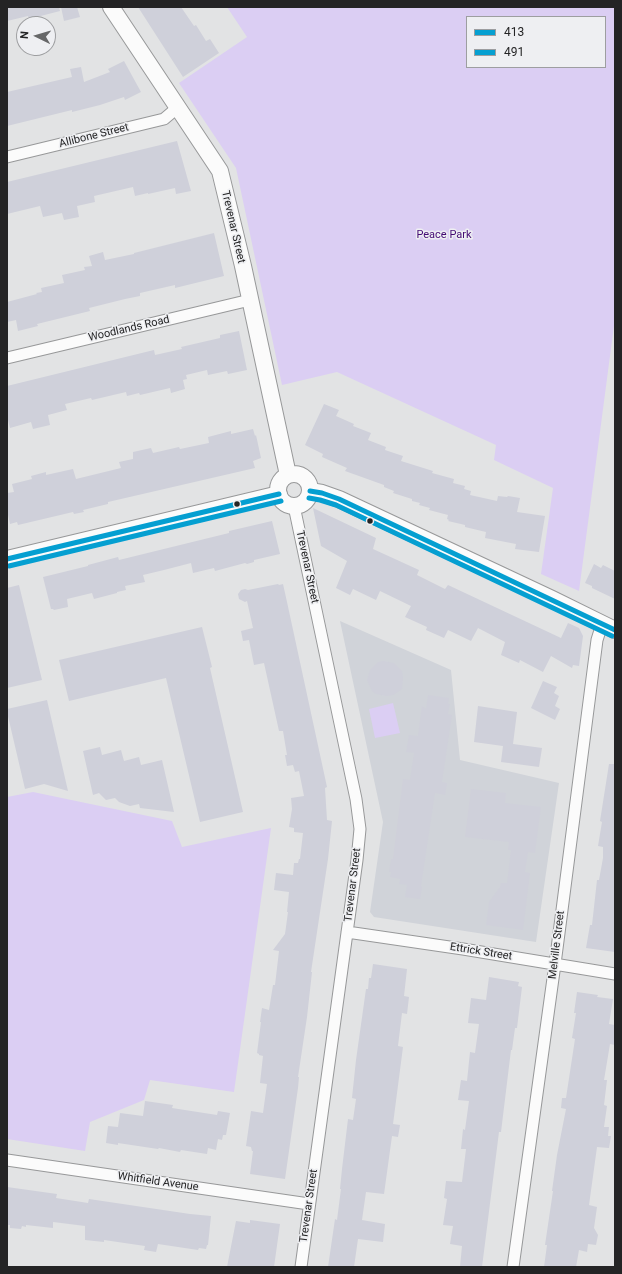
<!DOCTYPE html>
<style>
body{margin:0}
#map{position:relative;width:622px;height:1274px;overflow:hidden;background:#e2e3e4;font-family:Roboto,sans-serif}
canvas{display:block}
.frame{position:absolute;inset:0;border:8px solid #242425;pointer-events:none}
.legend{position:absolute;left:466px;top:16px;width:140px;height:52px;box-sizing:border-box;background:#eeeff2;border:1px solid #9d9ea0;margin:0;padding:5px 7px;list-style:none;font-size:12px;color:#242425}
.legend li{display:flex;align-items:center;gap:8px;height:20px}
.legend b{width:20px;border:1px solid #9d9ea0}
.north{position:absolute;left:16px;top:16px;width:40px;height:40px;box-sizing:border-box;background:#eeeff2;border:1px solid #9d9ea0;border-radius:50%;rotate:275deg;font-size:11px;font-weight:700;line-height:16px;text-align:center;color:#242425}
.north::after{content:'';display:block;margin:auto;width:14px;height:18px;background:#666768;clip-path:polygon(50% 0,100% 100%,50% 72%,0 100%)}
</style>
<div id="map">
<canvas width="622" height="1274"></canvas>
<div class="frame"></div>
<ul class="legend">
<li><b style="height:5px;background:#059fd1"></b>413</li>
<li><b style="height:5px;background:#059fd1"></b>491</li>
</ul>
<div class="north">N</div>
</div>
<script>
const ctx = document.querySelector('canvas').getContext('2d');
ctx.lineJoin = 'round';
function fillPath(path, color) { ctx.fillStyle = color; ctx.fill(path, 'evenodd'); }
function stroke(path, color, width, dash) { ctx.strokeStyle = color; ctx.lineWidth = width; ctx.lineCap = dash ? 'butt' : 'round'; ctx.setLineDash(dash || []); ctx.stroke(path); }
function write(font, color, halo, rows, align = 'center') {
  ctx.font = font + ' Roboto,sans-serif'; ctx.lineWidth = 3; ctx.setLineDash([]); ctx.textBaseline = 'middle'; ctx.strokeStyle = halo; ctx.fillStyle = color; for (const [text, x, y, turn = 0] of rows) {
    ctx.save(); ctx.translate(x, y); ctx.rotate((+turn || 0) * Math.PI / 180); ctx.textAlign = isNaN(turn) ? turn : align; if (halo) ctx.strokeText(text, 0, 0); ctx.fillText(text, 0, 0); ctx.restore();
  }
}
const built = new Path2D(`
 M340,621L451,670L460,760L559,783L536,942L374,917L370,912L383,822Z`);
const green = new Path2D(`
 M227,7H615V318L579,591L541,574L553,488L494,460L496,445L337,372L282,385L236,168L179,83L247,37ZM467,17H605V67H467Z
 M393,703L400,733L375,738L369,709Z
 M33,792L172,821L182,847L271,828L234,1092L150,1080L144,1100L90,1122L85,1151L7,1139V797Z`);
const building = new Path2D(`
 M7,7H59L60,11L29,19L28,16L7,21Z
 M61,7H77L80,17L64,21Z
 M138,7H181L194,26L196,25L206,41L210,39L219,53L183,77Z
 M124,61L141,92L125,100L124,97L100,105L72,112V110L7,126V92L72,77L70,69L81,67L84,82L110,72L108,69Z
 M177,141L191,191L176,194L175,188L148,194V193L135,196L133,187L94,196L95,202L77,206L79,217L64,220L62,213L43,217L40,206L7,214V182Z
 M214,233L224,276L175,288V285L140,293V296L125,299L89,308L90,311L37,324L38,326L18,331L16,320L7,322V302L37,294L36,293L42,292L41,288L64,283L62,275L85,270L84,267L92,266L89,256L103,252L105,260L134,254V253Z
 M239,331L247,370L228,374L227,371L208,375L207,370L186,375L187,379L183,380L185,389L171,393L170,388L140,395L139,393L127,396L126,392L92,400L91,398L65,404L67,410L48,415L50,425L33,429L31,422L10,428L7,416V386L154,350L155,355L182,349L181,347L220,338V335Z
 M324,404L339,410L336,416L354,424L353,426L371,433L368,440L386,447L385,450L403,456L401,461L433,471L432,473L454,479L453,483L465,486L464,489L471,491L470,495L497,501L498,496L507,497L508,496L520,498L517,512L545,516L539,552L515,549L516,544L485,538L486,532L465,527V525L448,521L449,520L447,519L448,515L429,510L430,508L419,505L420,503L412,501V499L393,493L394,491L384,487V485L345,471L347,468L322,457L323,454L305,445Z
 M253,429L255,436L256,435L261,458L253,461L255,468L108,502V504L83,510L84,512L74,514L73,512L18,525L17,522L10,524L7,510V493L14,492L12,484L32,479L31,476L46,472V475L73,469L76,479L121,468L119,462L133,459V452L151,448L153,453L179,447L180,449L209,443L208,437L231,431V434Z
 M313,508L376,538L373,549L419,570L417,575L445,589L448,585L561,638L568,623L579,628L583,636L579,666L573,665L572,668L551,656L543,672L520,660L519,663L501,655L505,642L478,628L471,641L448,630L444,638L426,630L427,627L405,617L411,606L380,591L376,600L353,589L350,595L336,588L347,561L321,546Z
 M272,521L280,554L254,560V562L247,564L245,563L215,571L214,568L193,573L191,563L164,570L143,575L145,582L125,586L126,590L117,592V593L94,599L92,593L67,599L68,607L54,610L53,609H51L43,577L88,566V565L118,557L119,560L229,533V531Z
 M594,564L601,568L603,565L615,571V599L592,588V586L585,583Z
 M278,584L279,585L283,584L287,602L327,787L325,788L327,820L332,821L328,859L311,972H312L307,1017L298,1077H299L298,1088L285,1179L250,1174L253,1151H252L251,1147L246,1146L251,1111L263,1113L267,1084L260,1083L263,1056L259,1055V1054L257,1053L261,1022H260L262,1008L269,1010L273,985H275L279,951L273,950L285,934L288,912H287L289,892L274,890L276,873L293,875L294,863H298L299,859H300L303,833L294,832V828L289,827L292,809L291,798L304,796L299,771L295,772L293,765L287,766L285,755H287L283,731H279L264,663L254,665L249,640L243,641L241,631L253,628L247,601L245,602L239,599L238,594L241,590L245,589L248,590Z
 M19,585L42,680L7,688V588Z
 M202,627L212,667L210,668L243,812L200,822L166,678L69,701L59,660Z
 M383,661L394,663L402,671L403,677L402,689L393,695L387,696L376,694L372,691L367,680L370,670L378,662Z
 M543,681L557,687L554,693L559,696L555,706L560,709L555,720L531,708Z
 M428,695L449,698L448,704H450L448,714L452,715L442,782L447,783L445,795L435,793L421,886L422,887L420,899L405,897L407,885L399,884L400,879L390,877L391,872H389L391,859H393L403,779L410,780L414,753L406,752L409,735L418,736L422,706L426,709Z
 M47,700L68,791L44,784L25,789L7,712V709Z
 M478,706L517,712L513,744L542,748L539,767L501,762L503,746L474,742Z
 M100,747L102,755L121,750L124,761L139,757L141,765L162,760L174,812L140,808L139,804L130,806L119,802L115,798L106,800L99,793L93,795L83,751Z
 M609,764H615V952L586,948L590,925H592L597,880H599L603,858V847L598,846L602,822L600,821Z
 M471,789L506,793L505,803L541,807L535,853L528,852L525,872L530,873L523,930L486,925L489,902L500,887L501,883H507L511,850H508L509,842L465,837Z
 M373,964L407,969L404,996L409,997L407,1014L402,1013L398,1046L403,1047L393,1124L400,1125L398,1137L392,1136L384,1194L366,1192L362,1220L385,1224L383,1242L358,1239L354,1267H328L335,1219L337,1220L341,1189H340L342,1169L348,1119L353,1120L356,1099L352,1098L356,1060L366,989H368L369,978H371Z
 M489,977L519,982L518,986L522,987L517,1028H515L512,1050H511L501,1132H499L482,1267H460L462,1246L450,1244L453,1226L443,1225L447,1199L444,1198L446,1181L462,1182L466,1149H461L463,1129L465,1130L469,1101L458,1100L461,1080L467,1081L470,1052L475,1053L479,1024L468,1023L471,998L486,1000Z
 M577,992L598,995L597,997L613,999L609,1024L615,1025V1045L610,1044L604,1080H607L604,1105L607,1106L604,1127H609L608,1136H611L609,1148L597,1147L589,1205L597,1207L594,1228L598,1235L596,1245L588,1244L587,1252L579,1250L576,1267H544L547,1245H545L553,1191H552L557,1155L566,1109L561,1108L562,1098H566L575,1039L572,1038L576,1013H574Z
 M145,1101L173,1105L172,1108L217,1115L218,1111L230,1113L226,1135H223L222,1140L218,1139L216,1150L208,1148L207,1154L181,1150L180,1152L159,1148L158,1149L118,1143V1145L106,1143L108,1126L118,1127L120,1113L143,1116Z
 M7,1187L57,1194L56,1198L88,1203L89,1199L190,1214L211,1216L208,1245H207L206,1249L199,1248L198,1250L158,1244L156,1252L144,1250L145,1246L104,1240V1242L85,1240V1226L53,1222V1228L26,1225V1227L22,1226L21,1229L10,1228V1225H7Z
 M250,1220L280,1224L274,1267H227L236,1221L250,1223Z`);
const street = new Path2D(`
 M7,157L164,119L177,108
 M7,358L250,300
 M294,506L356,799L360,829L357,860L301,1267
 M347,932L463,949L615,974
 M7,1160L309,1204
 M513,1267L555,964L597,640L602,624`);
const secondary = new Path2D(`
 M111,7L220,171L243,266L288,475
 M278 490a16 16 0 1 1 32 0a16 16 0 1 1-32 0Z
 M310,491L322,493L339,499L552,599L615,630
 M7,559L279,494`);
const bus1 = new Path2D(`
 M310,491L322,493L339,499L615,630
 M7,559L279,494`);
const bus2 = new Path2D(`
 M309,498L320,500L336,505L612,636
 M9,566L281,501`);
const markers = [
 [237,504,3.5,"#242425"],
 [370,521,3.5,"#242425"]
];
const streetNames = [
 ["Allibone Street",94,136,-14],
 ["Trevenar Street",233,227,77],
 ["Woodlands Road",129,329,-13],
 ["Trevenar Street",307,567,78],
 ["Trevenar Street",353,885,-83],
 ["Melville Street",557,945,-83],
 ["Ettrick Street",481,952,9],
 ["Whitfield Avenue",158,1182,8],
 ["Trevenar Street",309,1206,-82]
];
const parkNames = [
 ["Peace Park",444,235]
];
fillPath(built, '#d0d3d9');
fillPath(green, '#dbcef3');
fillPath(building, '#cfd0da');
stroke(street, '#979899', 13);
stroke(secondary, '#979899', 18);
stroke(street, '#fbfbfb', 11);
stroke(secondary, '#fbfbfb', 16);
stroke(bus1, '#059fd1', 5);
stroke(bus2, '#059fd1', 5);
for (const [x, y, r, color] of markers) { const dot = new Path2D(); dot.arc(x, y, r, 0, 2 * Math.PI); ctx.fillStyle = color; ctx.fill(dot); stroke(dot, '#eeeff2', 1.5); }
write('11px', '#242425', '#eeeff2', streetNames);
write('11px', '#440b74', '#eeeff2', parkNames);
</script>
